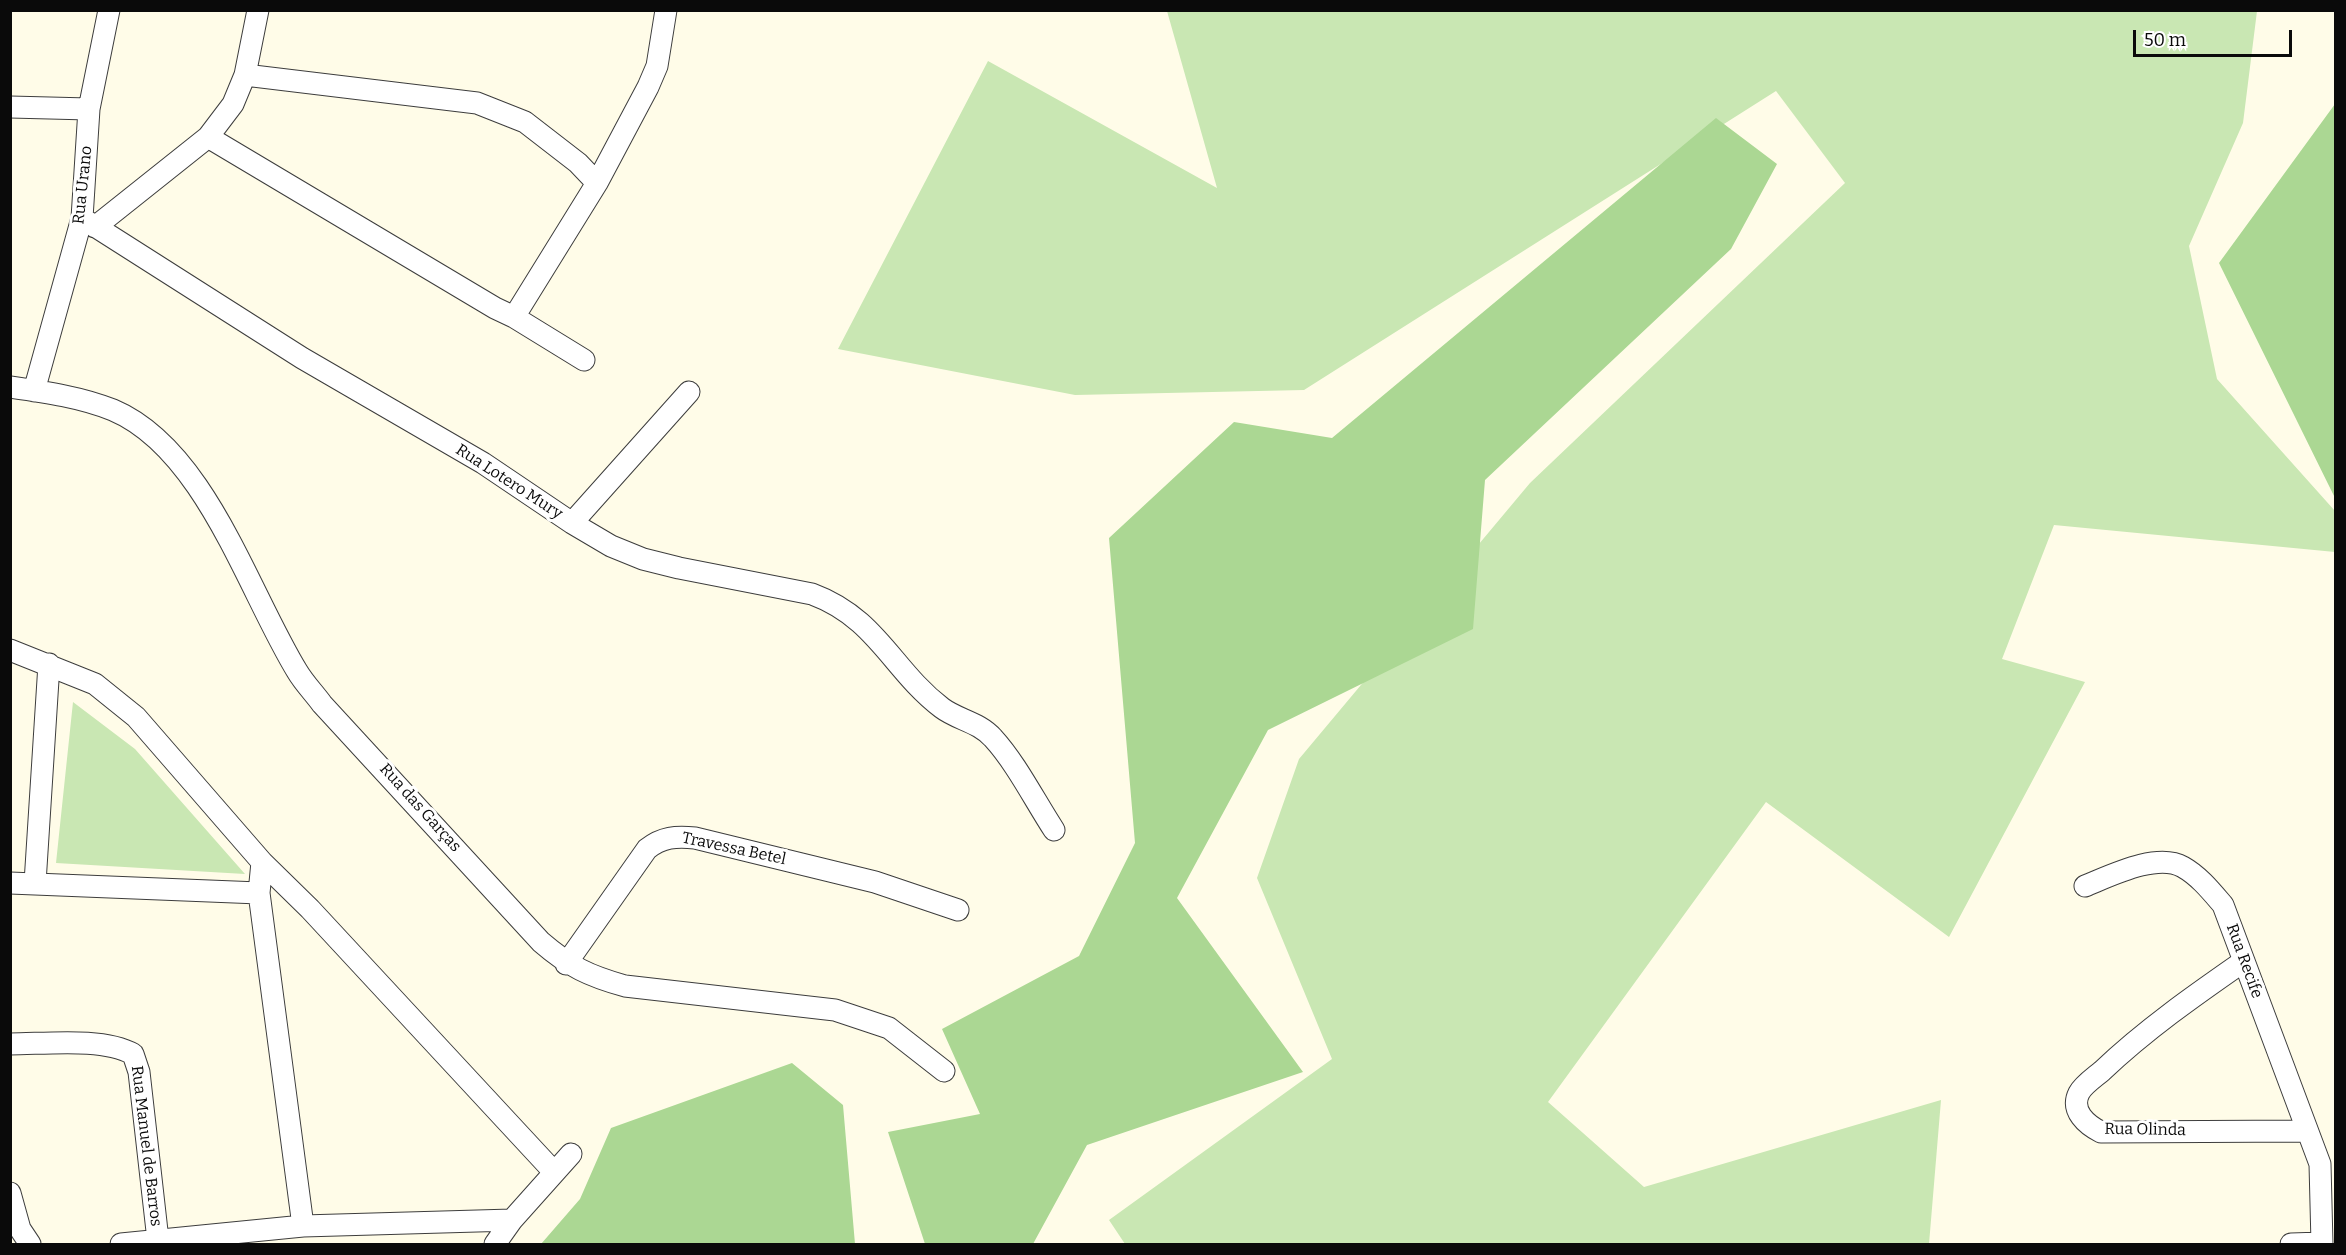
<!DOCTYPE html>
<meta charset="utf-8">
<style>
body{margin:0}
#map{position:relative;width:2346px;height:1255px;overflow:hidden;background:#fffce8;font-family:Bitter,serif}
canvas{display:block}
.frame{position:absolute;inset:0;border:12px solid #0a0a0a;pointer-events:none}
.scale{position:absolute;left:2133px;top:30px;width:159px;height:27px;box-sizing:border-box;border:3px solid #0a0a0a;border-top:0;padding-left:8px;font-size:18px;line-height:21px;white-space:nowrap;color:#0a0a0a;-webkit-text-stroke:4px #fff;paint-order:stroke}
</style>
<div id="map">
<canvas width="2346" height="1255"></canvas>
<div class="frame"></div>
<div class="scale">50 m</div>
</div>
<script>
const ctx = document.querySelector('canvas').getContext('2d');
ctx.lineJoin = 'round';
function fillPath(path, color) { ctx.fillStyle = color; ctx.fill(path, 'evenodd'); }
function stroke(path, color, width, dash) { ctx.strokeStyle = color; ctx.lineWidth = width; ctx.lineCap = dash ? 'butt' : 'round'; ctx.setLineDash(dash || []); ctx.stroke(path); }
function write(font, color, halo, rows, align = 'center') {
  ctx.font = font + ' Bitter,serif'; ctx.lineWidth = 6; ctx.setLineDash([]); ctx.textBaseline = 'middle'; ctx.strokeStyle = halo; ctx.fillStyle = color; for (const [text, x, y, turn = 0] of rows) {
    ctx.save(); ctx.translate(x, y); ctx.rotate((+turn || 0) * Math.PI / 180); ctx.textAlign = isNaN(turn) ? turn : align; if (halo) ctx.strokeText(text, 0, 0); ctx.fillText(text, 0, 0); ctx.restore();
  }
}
const green = new Path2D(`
 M1167,11H2257L2243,123L2189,246L2217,379L2335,511V552L2054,525L2002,659L2085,682L1949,937L1766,802L1548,1102L1644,1187L1941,1100L1929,1244H1125L1109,1220L1332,1059L1257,878L1299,759L1530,483L1845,183L1776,91L1304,390L1075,395L838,349L988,61L1217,188Z
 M73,702L135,749L245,874L56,863Z`);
const forest = new Path2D(`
 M2335,104V498L2219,263Z
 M1716,118L1777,164L1731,249L1485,480L1473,629L1268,730L1177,898L1303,1072L1087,1145L1033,1244H925L888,1132L980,1114L942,1029L1079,956L1135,843L1109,538L1234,422L1332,438Z
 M792,1063L843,1105L855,1244H541L580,1199L611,1128Z`);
const street = new Path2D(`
 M245,75L258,10
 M10,107L89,109
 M208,137L495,308L514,317L597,183L648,87L657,66L666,10
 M82,218L302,358L483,463L572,523L611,546L643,559L679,568L812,594C877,618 892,670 942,708C958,720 979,722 993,738C1016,763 1035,801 1054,830
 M95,227L208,137L233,104L245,75L477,103L525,122L578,163L597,183
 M514,317L584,360
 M10,387C45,392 81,397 113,410C205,449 248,591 297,671C304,683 314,693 322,704L541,942C570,967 589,976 625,986L835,1010L889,1028L944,1071
 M34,391L82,218L89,109L109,10
 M572,523L689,392
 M10,650L95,684L136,717L262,862L259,893L303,1226
 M262,862L310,909L554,1172
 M10,883L259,893
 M35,883L49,664
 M2085,886C2110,876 2157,852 2183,867C2199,876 2211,891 2223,905L2320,1164L2322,1244
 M2244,961C2195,995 2145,1030 2102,1071C2095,1077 2083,1085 2079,1093C2070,1111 2087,1125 2101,1132L2307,1131
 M566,964L647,849C662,837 676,836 695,838L875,882L958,910
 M10,1044C45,1044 103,1037 133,1054L139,1072L158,1240
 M10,1193L20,1229L30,1244
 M121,1244L303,1226L512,1220
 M495,1244L512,1220L571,1154
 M2291,1244L2322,1243`);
const streetNames = [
 ["Rua Urano",83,185,-84],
 ["Rua Lotero Mury",509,482,33],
 ["Rua das Garças",420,808,48],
 ["Travessa Betel",734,849,12],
 ["Rua Recife",2244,961,70],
 ["Rua Olinda",2145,1130,1],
 ["Rua Manuel de Barros",146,1146,83]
];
fillPath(green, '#c9e7b3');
fillPath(forest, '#abd793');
stroke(street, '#3d3d3d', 23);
stroke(street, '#fff', 21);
write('16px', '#0a0a0a', '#fff', streetNames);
</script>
